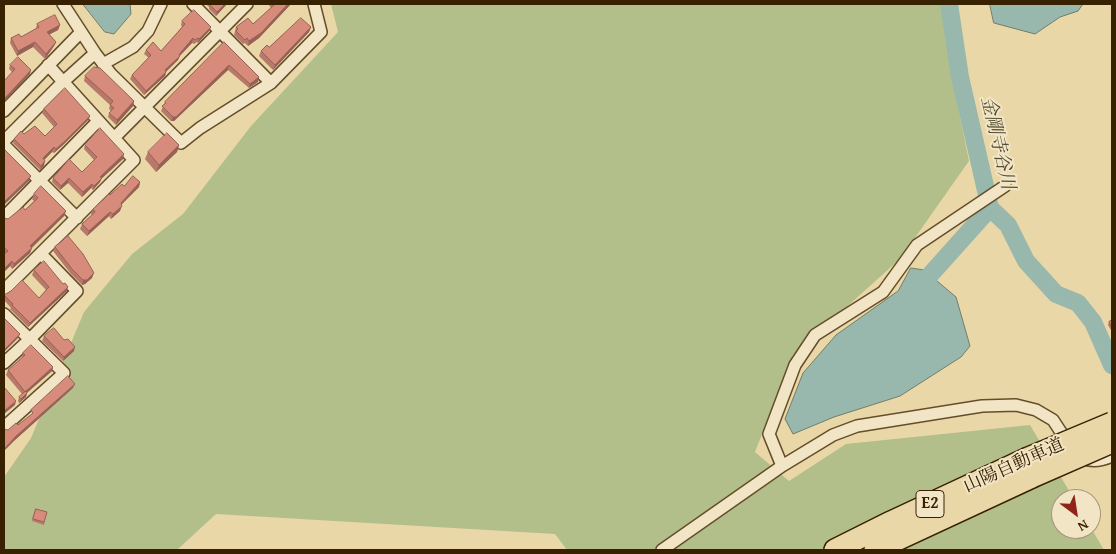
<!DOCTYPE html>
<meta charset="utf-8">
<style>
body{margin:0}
#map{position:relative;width:1116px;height:554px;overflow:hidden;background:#ead7a7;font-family:"Gentium Book Plus",serif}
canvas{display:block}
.frame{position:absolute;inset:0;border:5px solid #382100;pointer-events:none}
.north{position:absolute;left:1051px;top:489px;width:50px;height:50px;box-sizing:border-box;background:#f1e5c6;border:1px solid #a79777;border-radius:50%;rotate:149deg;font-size:14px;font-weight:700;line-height:20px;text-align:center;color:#382100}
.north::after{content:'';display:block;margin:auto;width:18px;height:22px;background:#8f2418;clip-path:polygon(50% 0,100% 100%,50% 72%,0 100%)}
</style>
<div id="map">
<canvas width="1116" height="554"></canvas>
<div class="frame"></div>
<div class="north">N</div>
</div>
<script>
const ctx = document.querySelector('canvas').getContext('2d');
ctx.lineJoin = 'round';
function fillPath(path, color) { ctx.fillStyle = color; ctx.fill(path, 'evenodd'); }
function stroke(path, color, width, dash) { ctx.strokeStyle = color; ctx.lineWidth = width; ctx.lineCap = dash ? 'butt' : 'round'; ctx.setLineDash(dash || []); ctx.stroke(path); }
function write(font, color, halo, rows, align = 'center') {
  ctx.font = font + ' "Gentium Book Plus","Noto Serif JP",serif'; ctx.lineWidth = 4; ctx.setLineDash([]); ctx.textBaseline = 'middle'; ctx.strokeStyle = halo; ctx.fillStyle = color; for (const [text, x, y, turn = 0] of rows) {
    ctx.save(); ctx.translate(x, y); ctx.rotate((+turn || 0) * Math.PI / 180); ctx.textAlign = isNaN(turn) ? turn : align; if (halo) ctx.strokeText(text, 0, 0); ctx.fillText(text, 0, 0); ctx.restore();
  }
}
const green = new Path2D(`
 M331,4H941L954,87L969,161L900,259L793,355L755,452L789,481L846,444L1030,425L1074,499H1061V529L1091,528L1104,550H567L555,534L216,514L177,550H4V477L31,438L84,312L132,254L183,214L251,126L338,32Z`);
const water = new Path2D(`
 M83,4H130L131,14L114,34L105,32Z
 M990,4H1083L1078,11L1060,17L1035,34L994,23Z
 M911,268L924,270L956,297L970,346L961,357L900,396L834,417L793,434L785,419L803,373L836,335L898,291Z`);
const river = new Path2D(`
 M949,4L960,77L990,208L1008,225L1026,261L1056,294L1078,303L1093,322L1112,365
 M930,275L990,208`);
const minor = new Path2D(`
 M63,4L95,53L111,74L181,143L200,128L271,83L321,32L314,4
 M193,4L271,83
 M103,64L133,47L148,31L161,4
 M4,111L81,32
 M114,138L247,4
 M4,141L63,82L95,53
 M4,145L77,218
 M4,217L98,121
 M4,290L134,160L48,65
 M4,314L64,373L4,427
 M4,363L30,339L77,291L41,254
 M1083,458C1093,463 1103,460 1112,456
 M782,466L769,434L795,365L815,335L883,292L917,245L1005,186
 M662,550L782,466L833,435L857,426L982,406L1016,405L1036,410L1053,420L1070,446`);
const motorway = new Path2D(`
 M835,550L891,522L1026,459
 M875,550L1032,477`);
const motorwayBridge = new Path2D(`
 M1026,459L1112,423
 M1032,477L1112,442`);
const wall = new Path2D(`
 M206,4H227L216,16L209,9V7Z
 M269,4H291L259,38L248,46L245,43L243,44L234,35L236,27L253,24L271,8L269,5Z
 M182,21L211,27L209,31L198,43L197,42L194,44L192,43L180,55L178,60L166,72L165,76L144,95L130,79L132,75L149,58L144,54L146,50L161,51L182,27L181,25Z
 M37,24L60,25L58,30L49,34L56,42L54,46L45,59L33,47L17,56L10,43L11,38L21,37L36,29Z
 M311,27L309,32L273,70L259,56L261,51Z
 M224,42L258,82L249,88L228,70L174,121H171L161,111L165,102Z
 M10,65L30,74L12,72L9,69Z
 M85,76L134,101L133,106L116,125L108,117L109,113L111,111L109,109L110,105L84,81Z
 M44,109L90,116L88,120L63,145L54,153L52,152L44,160V166L40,170L13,143L14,139L24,134L45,136L54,127L42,113Z
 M85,145L123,159L102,178L100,182L93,190L91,188L82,197L68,183L60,190L52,182L53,178L82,172L94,160L84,149Z
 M179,145L177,152L156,172L145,159L148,152Z
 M140,182L139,187L121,205L120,211L111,219L109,216L87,236L80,229L82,224L92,215L91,214L93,209L110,195L124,186Z
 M34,194L66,211L64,216L32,248L30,253L12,269L10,266L4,272V218L8,219L25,210L34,201L32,199Z
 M55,247L92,278L85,284L82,285L71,274L53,251Z
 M34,270L67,291L28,327L10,309L11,308L4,300V295L39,298L46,290L32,275Z
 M1112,320V332L1108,325L1109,322Z
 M44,336L74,351L63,361L42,341Z
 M23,353L53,367L52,371L27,393L26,397L19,403L18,401L19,397L22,394L6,375L8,370L22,358Z
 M36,509L47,512L44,525L32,521Z`);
const shadedWall = new Path2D(`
 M225,4H227L216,16L217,12Z
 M288,4H291L259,38L248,46L249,41Z
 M60,25L58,30L45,37L47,32Z
 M211,27L209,31L198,43L199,39Z
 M311,27L309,32L273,70L275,65Z
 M193,38L192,43L178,58L180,56L178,60L163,74L165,70Z
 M35,42L33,47L17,56L18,51Z
 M56,42L54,46L45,59L46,54Z
 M229,65L228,70L174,121H171L173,117Z
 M31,70L30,74L4,102V99Z
 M166,72L165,76L144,95L146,91Z
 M259,77L258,82L249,88L250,84Z
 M134,101L133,106L116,125L117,120Z
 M90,116L88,120L63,145L54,153L56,149Z
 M179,145L177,152L156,172L159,165Z
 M54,147L52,152L41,163L43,158Z
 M124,154L123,159L99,181L100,177Z
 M45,161L44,166L40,170L41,166Z
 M31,176L29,181L4,205V202Z
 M69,178L68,183L60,190L61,186Z
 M102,178L100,182L93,190L94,186Z
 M140,182L139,187L119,207L121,203Z
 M92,184L91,188L82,197L83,192Z
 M122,206L120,211L111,219L113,214Z
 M66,211L64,216L28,251L30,246Z
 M110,212L109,216L87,236L89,231Z
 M32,248L30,253L12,269L14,264Z
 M12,261L10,266L4,272V269Z
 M94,273L92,278L85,284L82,285L83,280Z
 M68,287L67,291L28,327L30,323Z
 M20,334L18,338L4,352V350Z
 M75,347L74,351L63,361L64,357Z
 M53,367L52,371L23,396L25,392Z
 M75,384L73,388L14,441L4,451V449L16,436Z
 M27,393L26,397L19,403L21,399Z
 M16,401L15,405L4,414V411Z`);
const building = new Path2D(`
 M212,4H225L217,12L210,5Z
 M273,4H288L261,33L249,41L247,38L245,40L236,31L238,29L236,27L248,18L253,24L274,5Z
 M194,10L211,27L199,39L198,38L195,40L193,38L182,51L179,55L180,56L165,70L166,72L146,91L132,75L151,55L146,50L153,42L161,51L185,24L182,21Z
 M55,15L60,25L47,32L56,42L46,54L35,42L18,51L11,38L19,34L21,37L39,27L37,24Z
 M301,18L311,27L275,65L261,51L267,45L269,47Z
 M224,42L259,77L250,84L229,65L176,117H173L162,106L166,103L165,102Z
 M18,57L31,70L4,99V81L15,69L10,65Z
 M94,67L100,68L134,101L117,120L109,113L114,108L110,105L113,101L85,76Z
 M65,88L90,116L65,141L56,149L54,147L43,158L45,161L41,166L14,139L21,131L24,134L35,126L45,136L57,124L44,109Z
 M100,128L124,154L100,177L102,178L94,186L92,184L83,192L69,178L61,186L53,178L69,159L82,172L97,157L85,145Z
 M167,133L179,145L159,165L148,152Z
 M5,150L31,176L4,202V151Z
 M133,176L140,182L121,203L122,206L113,214L110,212L89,231L82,224L95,212L93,209L109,194L110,195L122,184L124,186Z
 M41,186L66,211L30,246L32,248L14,264L12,261L4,269V254L8,251L4,247V218L8,219L23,207L25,210L38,198L34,194Z
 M68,236L83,254L94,273L87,280H83L72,269L55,247Z
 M44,261L63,284L65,283L68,287L30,323L12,305L13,304L4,295L11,291L22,280L39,298L49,287L34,270Z
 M4,318L20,334L4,350Z
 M1112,320V328L1109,322Z
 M54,328L64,340L68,339L75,347L64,357L44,336Z
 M31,345L53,367L25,392L8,370L25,355L23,353Z
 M68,376L75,384L16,436L4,449V429L8,430L16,423L18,425L33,413L31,410Z
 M4,387L16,401L4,411Z
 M26,391L27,393L21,399L19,397Z
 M36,509L47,512L44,522L33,519Z`);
const shields = [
 [930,504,28]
];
const shieldNames = [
 ["E2",930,504]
];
const streetNames = [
 ["山陽自動車道",1014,466,-24]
];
const waterNames = [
 ["金剛寺谷川",997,143,77]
];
fillPath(green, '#b2bf8b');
fillPath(water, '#98b8ad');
stroke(water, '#727c68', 1);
stroke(river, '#98b8ad', 18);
stroke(minor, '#644e2a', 14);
stroke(motorway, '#382100', 24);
stroke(minor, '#f1e5c6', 11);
stroke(motorway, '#ead7a7', 21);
stroke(motorwayBridge, '#382100', 24, []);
stroke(motorwayBridge, '#ead7a7', 21);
fillPath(wall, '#b8786a');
fillPath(shadedWall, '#966156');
fillPath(building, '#d68b7b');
stroke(building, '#966156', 1);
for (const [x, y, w] of shields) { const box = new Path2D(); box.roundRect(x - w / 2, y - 13.5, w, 27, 4); ctx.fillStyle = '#f1e5c6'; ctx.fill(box); stroke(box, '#382100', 1); }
write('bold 16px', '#382100', null, shieldNames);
write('18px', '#382100', '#f1e5c6', streetNames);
write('italic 19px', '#554e34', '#f1e5c6', waterNames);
</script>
